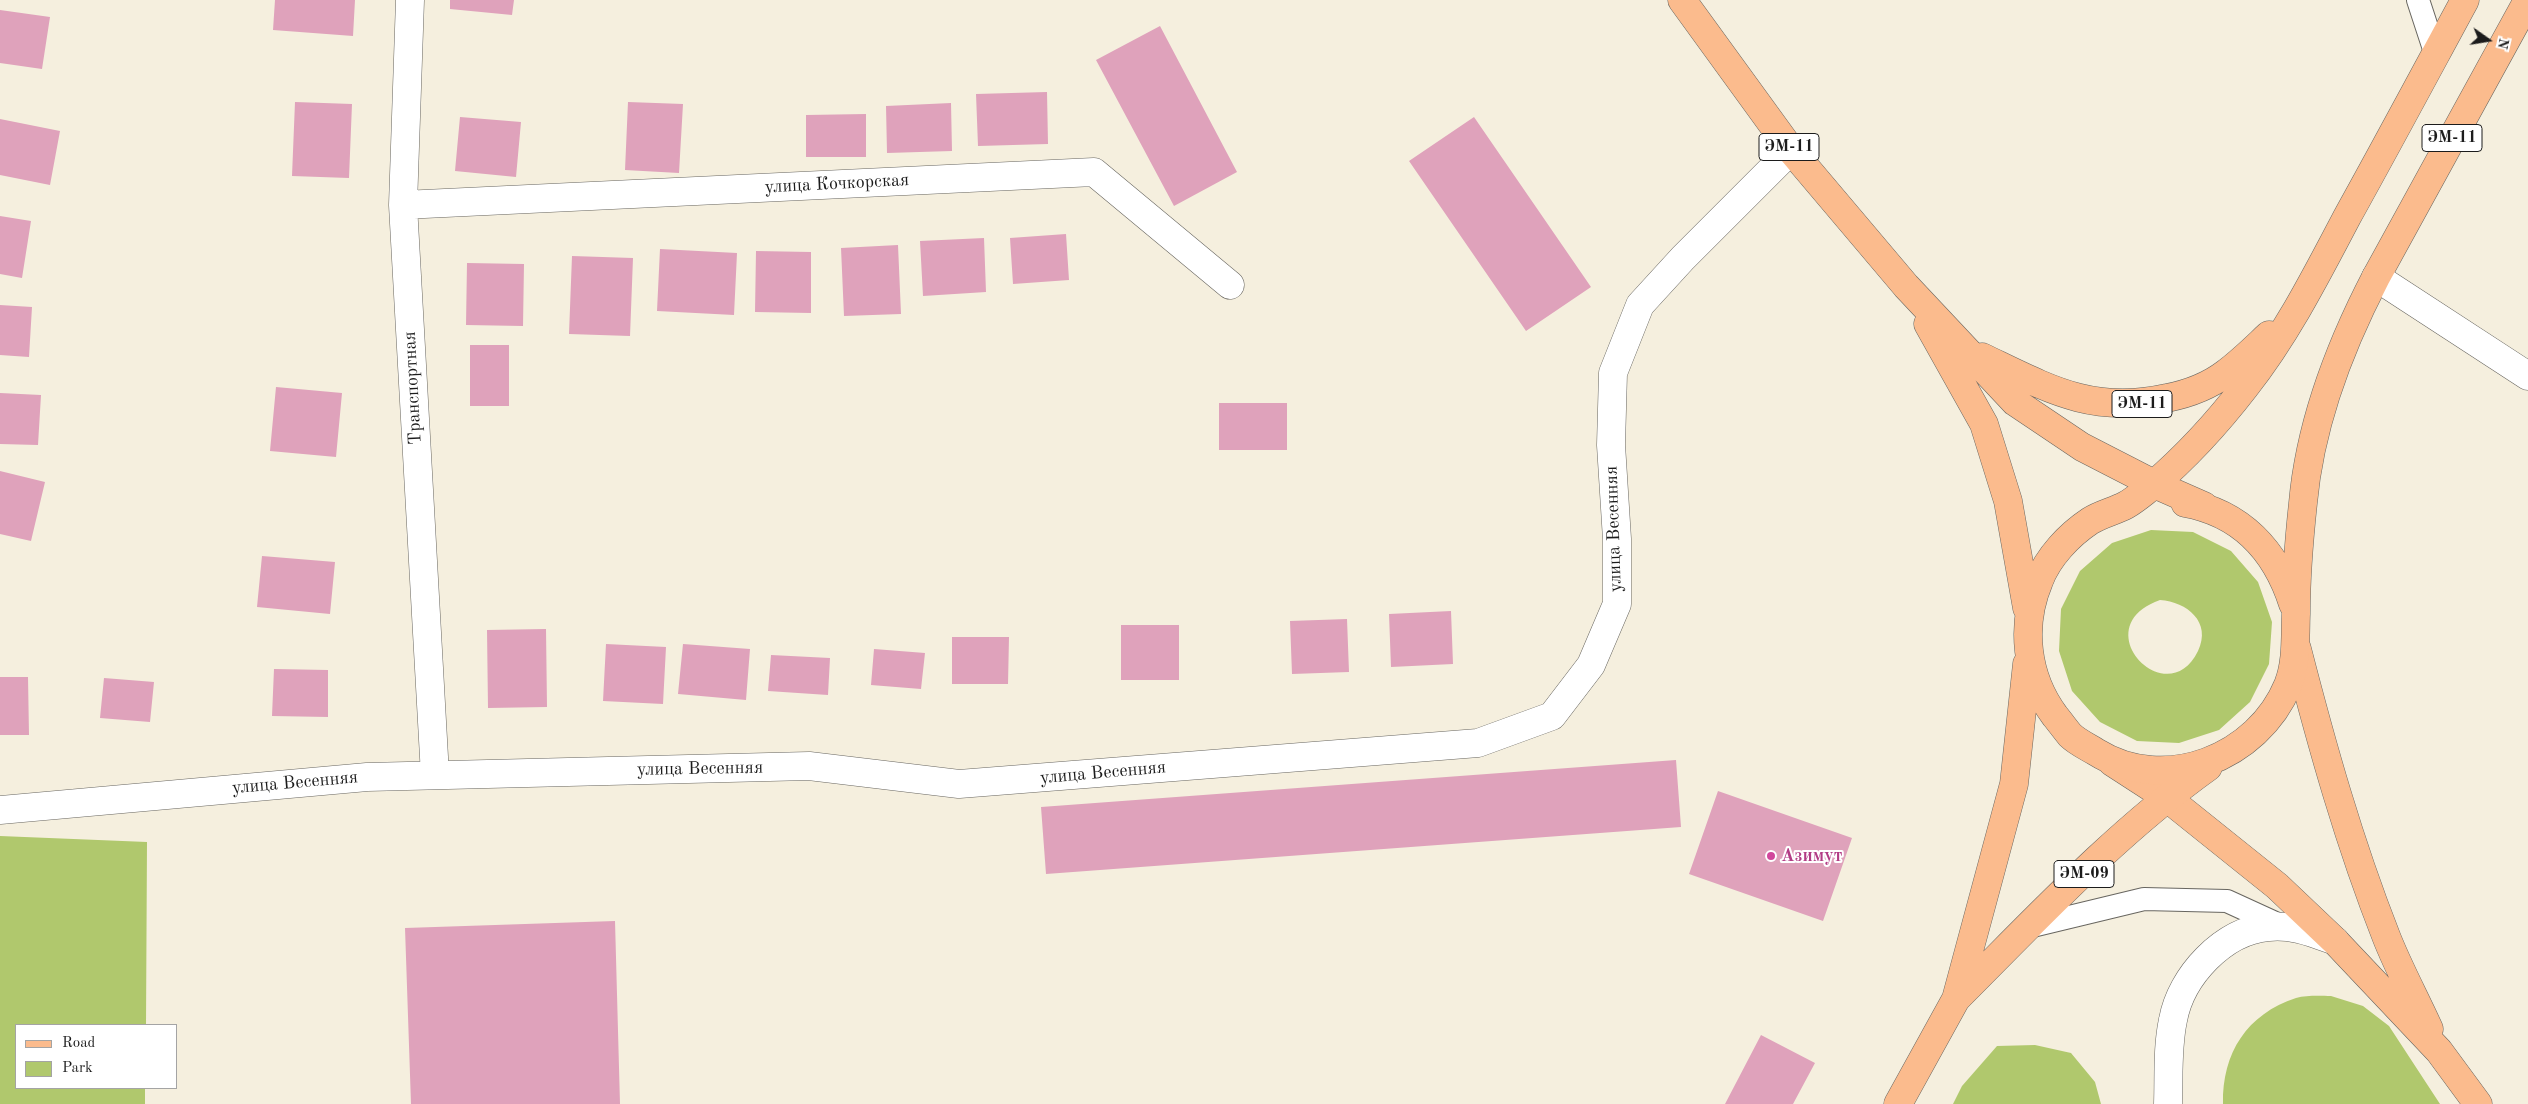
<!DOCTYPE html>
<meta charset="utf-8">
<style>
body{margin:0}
#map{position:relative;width:2528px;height:1104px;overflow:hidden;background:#f5efde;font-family:"Old Standard TT",serif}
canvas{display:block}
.legend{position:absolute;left:15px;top:1024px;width:162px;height:65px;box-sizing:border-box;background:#fff;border:1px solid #a4a4a4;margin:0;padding:6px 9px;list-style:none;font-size:15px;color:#1c1c1c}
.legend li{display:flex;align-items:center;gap:10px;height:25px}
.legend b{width:25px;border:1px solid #a4a4a4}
.north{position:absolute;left:2463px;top:15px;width:50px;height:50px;-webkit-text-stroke:4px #fff;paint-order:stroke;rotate:103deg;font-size:14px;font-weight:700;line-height:20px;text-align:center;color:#1c1c1c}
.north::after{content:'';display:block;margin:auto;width:18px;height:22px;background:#1c1c1c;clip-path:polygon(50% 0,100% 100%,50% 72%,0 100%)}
</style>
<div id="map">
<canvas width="2528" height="1104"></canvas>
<ul class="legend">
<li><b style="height:6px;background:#fbbb8d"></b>Road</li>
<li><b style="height:14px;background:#b0c86d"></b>Park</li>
</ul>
<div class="north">N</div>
</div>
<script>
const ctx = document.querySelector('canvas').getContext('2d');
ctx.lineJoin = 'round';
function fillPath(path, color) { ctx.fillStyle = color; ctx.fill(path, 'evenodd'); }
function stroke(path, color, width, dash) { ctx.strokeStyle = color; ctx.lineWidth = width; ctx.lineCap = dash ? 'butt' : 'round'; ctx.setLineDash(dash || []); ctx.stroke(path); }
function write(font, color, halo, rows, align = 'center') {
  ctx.font = font + ' "Old Standard TT",serif'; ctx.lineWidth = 4; ctx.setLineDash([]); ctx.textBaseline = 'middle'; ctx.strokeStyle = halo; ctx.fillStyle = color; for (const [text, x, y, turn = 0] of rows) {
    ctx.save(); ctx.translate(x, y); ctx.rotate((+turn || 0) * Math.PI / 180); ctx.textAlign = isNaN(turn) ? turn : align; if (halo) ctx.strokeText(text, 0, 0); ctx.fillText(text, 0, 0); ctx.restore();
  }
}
const green = new Path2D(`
 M2151,530L2193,532L2231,551L2258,582L2272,622L2269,664L2250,702L2219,730L2179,743L2137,741L2100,722L2072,691L2059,651L2061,609L2080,571L2112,543ZM2160,600C2187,602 2212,622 2198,651C2167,715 2083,627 2160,600Z
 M0,836L147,842L146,1025H16V1088H145V1104H0Z
 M2331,996L2363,1006L2389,1026L2440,1104H2223C2222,1053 2247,1014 2296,998C2307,995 2321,996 2331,996Z
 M2035,1045L2071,1053L2095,1082L2101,1104H1953L1962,1086L1997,1046Z`);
const building = new Path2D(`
 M275,0H355L353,36L273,30Z
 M450,0H514L512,15L450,9Z
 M0,10L50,17L42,69L0,63Z
 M1160,26L1237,172L1174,206L1096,60Z
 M1047,92L1048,144L978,146L976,94Z
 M295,102L352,104L349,178L292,176Z
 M628,102L683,104L679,173L625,170Z
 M951,103L952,151L887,153L886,106Z
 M866,114V157H806V115Z
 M460,117L521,122L516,177L455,171Z
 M1474,117L1591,287L1526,331L1409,161Z
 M0,119L60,131L50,185L0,175Z
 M0,216L31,221L22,278L0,274Z
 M1066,234L1069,280L1013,284L1010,238Z
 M984,238L986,292L923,296L920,241Z
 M898,245L901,314L844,316L841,248Z
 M660,249L737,253L734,315L657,311Z
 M756,251L811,252V313L755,312Z
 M572,256L633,258L630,336L569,334Z
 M467,263L524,264L523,326L466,325Z
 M0,305L32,307L29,357L0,355Z
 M470,345H509V406H470Z
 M276,387L342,393L336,457L270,451Z
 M0,393L41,395L38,445L0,444Z
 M1219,403H1287V450H1219Z
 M0,471L45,482L31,541L0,534Z
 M262,556L335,562L330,614L257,607Z
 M1451,611L1453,664L1391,667L1389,614Z
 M1347,619L1349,672L1292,674L1290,621Z
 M1121,625H1179V680H1121Z
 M546,629L547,707L488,708L487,630Z
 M952,637H1009L1008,684H952Z
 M606,644L666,647L663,704L603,701Z
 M683,644L750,649L746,700L678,694Z
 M874,649L925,653L921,689L871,685Z
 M771,655L830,658L828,695L768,691Z
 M274,669L328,670V717L272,716Z
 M0,677H28L29,735H0Z
 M104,678L154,682L150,722L100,718Z
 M1676,760L1681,827L1046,874L1041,807Z
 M1718,791L1852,838L1823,921L1689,874Z
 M615,921L620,1104H411L405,928Z
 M1761,1035L1815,1063L1793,1104H1725Z`);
const lane = new Path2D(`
 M2418,0L2436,55
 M2028,927L2144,899L2227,901L2286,928`);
const street = new Path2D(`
 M410,0L403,205L435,775
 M403,205L1094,172L1230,285
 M2376,277L2528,376
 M0,810L367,777L809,766L959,784L1478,743L1552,716L1591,665L1617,604V539L1611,445L1613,373L1640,305L1683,258L1791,150
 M2168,1104C2169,1076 2167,1048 2173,1020C2181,976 2223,931 2268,927C2292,924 2313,933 2335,941`);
const primary = new Path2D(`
 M2297,649C2322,746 2349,842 2386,936C2398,967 2415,998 2429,1029
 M2112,762L2166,797L2277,886L2335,941L2439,1051L2478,1104`);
const highway = new Path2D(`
 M1682,0L1791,150L1906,286L2015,402L2082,447L2154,484L2204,506
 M2465,0C2426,72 2387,145 2347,217C2316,276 2286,335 2245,387C2218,422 2186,457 2152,486C2144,492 2135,500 2126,505C2115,511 2101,514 2090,521C2069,535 2048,557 2039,581C2020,626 2026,677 2055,716C2060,722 2065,729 2070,735C2077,742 2088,747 2096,752C2165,795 2258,758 2288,685C2297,662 2295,638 2296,614C2296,577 2299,540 2303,503C2310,424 2340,346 2376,277L2528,0
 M1928,324L1984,424L2008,501L2027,608
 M1982,357C2047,388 2092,415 2167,398C2187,394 2209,386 2226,373C2241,362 2255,348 2269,335
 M2185,503C2241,513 2276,551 2293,604
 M1957,998C2037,918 2116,833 2208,767
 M1898,1104L1956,999L2014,784L2027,664`);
const markers = [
 [1771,856,5,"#d1479c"]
];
const shields = [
 [2452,138,60],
 [1789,147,60],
 [2142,404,60],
 [2084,874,60]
];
const shieldNames = [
 ["ЭМ-11",2452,138],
 ["ЭМ-11",1789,147],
 ["ЭМ-11",2142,404],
 ["ЭМ-09",2084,874]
];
const streetNames = [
 ["улица Кочкорская",837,184,-3],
 ["Транспортная",413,388,-93],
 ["улица Весенняя",1614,529,-92],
 ["улица Весенняя",700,769,-1],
 ["улица Весенняя",1103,773,-5],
 ["улица Весенняя",295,783,-5]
];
const hotelNames = [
 ["Азимут",1781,856]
];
fillPath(green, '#b0c86d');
fillPath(building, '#dfa2bb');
stroke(lane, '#686660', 24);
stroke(street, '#686660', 29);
stroke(primary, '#686660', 29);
stroke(highway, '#686660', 29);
stroke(lane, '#fff', 22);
stroke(street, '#fff', 28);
stroke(primary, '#fbbb8d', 28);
stroke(highway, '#fbbb8d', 28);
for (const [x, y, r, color] of markers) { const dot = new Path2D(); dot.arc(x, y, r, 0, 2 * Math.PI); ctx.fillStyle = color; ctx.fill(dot); stroke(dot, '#fff', 2); }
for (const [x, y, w] of shields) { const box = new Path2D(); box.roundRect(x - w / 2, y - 13.5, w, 27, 4); ctx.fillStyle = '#fff'; ctx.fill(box); stroke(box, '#1c1c1c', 1); }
write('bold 16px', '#1c1c1c', null, shieldNames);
write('18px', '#1c1c1c', '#fff', streetNames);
write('bold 18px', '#b23c85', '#fff', hotelNames, 'left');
</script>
